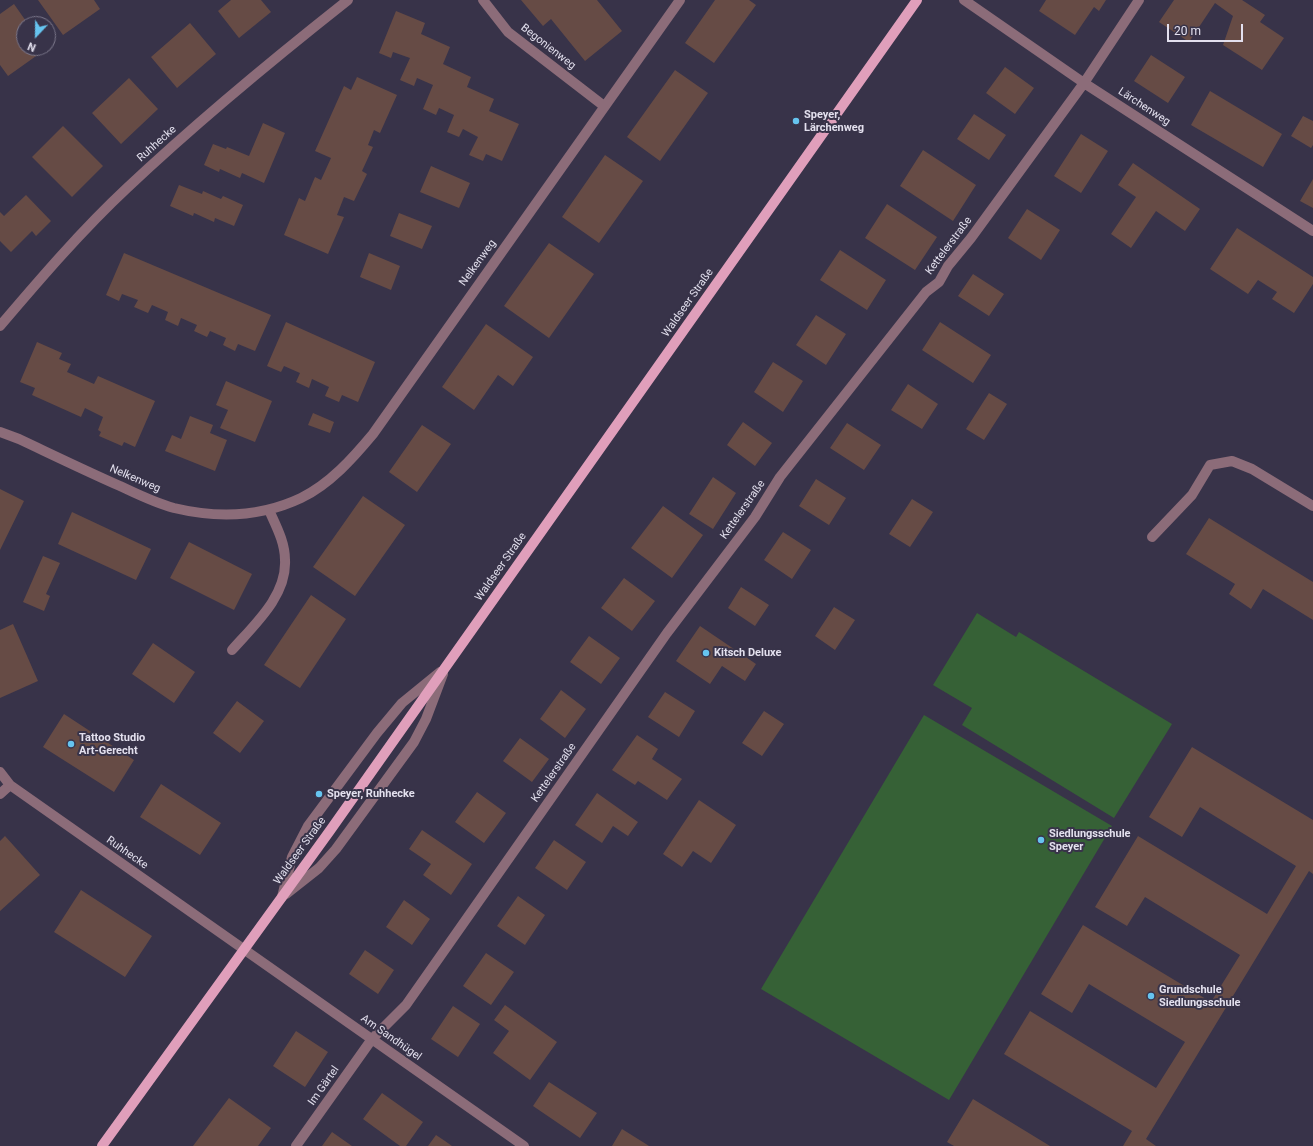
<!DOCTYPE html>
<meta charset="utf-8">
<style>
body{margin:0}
#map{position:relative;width:1313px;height:1146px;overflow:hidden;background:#383349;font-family:Roboto,sans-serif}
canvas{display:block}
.north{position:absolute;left:16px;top:16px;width:40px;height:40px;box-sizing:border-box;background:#383349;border:1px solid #7c788b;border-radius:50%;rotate:202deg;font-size:11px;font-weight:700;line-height:16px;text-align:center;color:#e3e0ee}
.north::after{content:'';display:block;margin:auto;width:14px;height:18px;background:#66c4ef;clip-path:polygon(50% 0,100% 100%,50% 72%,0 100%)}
.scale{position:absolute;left:1167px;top:24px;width:76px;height:18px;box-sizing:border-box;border:2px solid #e3e0ee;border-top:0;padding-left:5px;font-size:12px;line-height:14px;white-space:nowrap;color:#e3e0ee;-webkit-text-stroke:3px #383349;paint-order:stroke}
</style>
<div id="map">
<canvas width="1313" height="1146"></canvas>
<div class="north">N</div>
<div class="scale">20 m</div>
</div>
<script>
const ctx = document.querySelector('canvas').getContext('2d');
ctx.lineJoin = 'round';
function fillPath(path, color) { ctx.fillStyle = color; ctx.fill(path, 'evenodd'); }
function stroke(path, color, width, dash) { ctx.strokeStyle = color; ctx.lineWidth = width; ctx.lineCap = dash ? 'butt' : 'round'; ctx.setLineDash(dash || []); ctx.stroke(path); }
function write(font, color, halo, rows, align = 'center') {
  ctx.font = font + ' Roboto,sans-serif'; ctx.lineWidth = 4; ctx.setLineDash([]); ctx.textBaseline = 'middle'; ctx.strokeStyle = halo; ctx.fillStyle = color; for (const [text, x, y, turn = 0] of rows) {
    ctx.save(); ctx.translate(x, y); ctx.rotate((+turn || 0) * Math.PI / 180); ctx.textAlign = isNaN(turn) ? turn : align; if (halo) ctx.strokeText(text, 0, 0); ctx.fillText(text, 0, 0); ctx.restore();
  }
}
const green = new Path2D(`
 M977,613L1016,637L1019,632L1172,724L1114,818L962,725L972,708L933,685Z
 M924,715L1112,826L949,1100L761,989Z`);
const building = new Path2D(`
 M38,0H94L100,9L63,35Z
 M231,0H261L271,12L239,38L218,11Z
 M521,0H597L622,31L585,61L551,19L543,26Z
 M715,0H749L756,5L714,63L685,43Z
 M1046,0H1106L1099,11L1094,7L1075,35L1039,11Z
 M1174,0H1242L1265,15L1260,22L1284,38L1262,70L1223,45L1233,16L1215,3L1189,42L1159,22Z
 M14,4L28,24H24V48L46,49L8,76L0,65V14Z
 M396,11L425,23L421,34L450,47L443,64L471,77L467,87L494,99L489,111L519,124L502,161L486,154L483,161L469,155L478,137L463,129L459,137L447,132L454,115L439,108L436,115L423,109L433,85L417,78L414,86L400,80L410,58L393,52L391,58L379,53Z
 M190,23L216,54L177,88L151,57Z
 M1151,55L1185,77L1168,103L1134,81Z
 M1005,67L1034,88L1015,114L986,93Z
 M675,70L708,93L660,161L627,137Z
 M357,77L397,95L380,133L374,130L368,145L373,147L362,171L367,174L354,201L344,197L337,215L344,217L328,254L284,235L299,198L305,201L315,177L321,180L331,158L315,151L344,86L351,90Z
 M129,78L158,109L121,144L92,113Z
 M1210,91L1282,134L1263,167L1191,125Z
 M974,114L1006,135L989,160L957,139Z
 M1303,116L1313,121V145L1311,148L1291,136Z
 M263,123L285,133L264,183L242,173L240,178L220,169L219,172L204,165L213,144L226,149L227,147L249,156Z
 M63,126L103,166L72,197L32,157Z
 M1081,134L1108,151L1081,193L1054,176Z
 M923,150L976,185L953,221L900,186Z
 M605,155L643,181L599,243L562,217Z
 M1133,163L1200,209L1185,231L1156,211L1131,248L1111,234L1136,197L1118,185Z
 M431,166L470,183L459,208L420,192Z
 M1313,179V208L1300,201Z
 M179,185L202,194L203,191L221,199L223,196L243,205L234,226L215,218L214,222L194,213L193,216L170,206Z
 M26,195L51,221L36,236L32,231L11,252L0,241V212L4,216Z
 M887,204L937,237L915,270L865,238Z
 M1027,209L1060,230L1041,260L1008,238Z
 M399,213L432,226L422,249L390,236Z
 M1237,228L1313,277V284L1294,313L1272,299L1277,292L1258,280L1248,294L1210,269Z
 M549,243L594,274L549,338L504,306Z
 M840,250L886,280L867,310L820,280Z
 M124,253L271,315L255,351L238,344L235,351L223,345L226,338L210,331L207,337L194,331L197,325L181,318L178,326L165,320L168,312L152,305L148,313L134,307L138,300L122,294L119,301L106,295Z
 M369,253L400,266L391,290L360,277Z
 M973,274L1004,294L989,316L958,296Z
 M816,315L846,334L826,365L796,345Z
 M286,322L375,362L358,402L342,395L339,402L325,396L329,387L312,379L309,388L296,382L300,373L284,366L281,372L267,366Z
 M940,322L991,355L973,383L922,350Z
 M486,324L533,357L513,386L498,375L474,410L442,387Z
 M37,342L62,353L59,359L71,364L67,372L94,384L98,376L155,401L135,447L124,442L122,446L99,436L101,432L98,430L103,417L85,408L81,417L32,395L35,388L20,382Z
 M773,362L803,381L783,412L754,392Z
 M226,381L272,401L255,442L220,428L228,410L216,405Z
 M908,384L938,404L922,429L891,410Z
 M989,393L1007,404L984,440L966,429Z
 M313,413L334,422L330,433L308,425Z
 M190,416L213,425L210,433L227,440L215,471L165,451L172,435L181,439Z
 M743,422L772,443L755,466L727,445Z
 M847,423L881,445L864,470L830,448Z
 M422,425L451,444L417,492L389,472Z
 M713,477L736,493L713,529L689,514Z
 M816,479L846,498L829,525L799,506Z
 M0,489L24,501L0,550Z
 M363,496L405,525L355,596L313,567Z
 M912,499L933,512L910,547L889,534Z
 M663,506L703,535L672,578L631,548Z
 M72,512L151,549L136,580L58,544Z
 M1209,518L1313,582V620L1263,589L1251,609L1229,594L1235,584L1186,554Z
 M783,532L811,550L792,579L764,560Z
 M189,542L252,574L234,610L170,578Z
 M43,556L60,563L46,594L50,596L44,611L23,602Z
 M624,578L655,601L632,631L601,608Z
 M741,587L769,605L755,626L728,608Z
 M311,595L346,619L300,688L264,665Z
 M834,607L855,620L835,650L815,636Z
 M13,624L38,681L0,698V630Z
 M700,626L756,664L745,681L722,666L710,684L676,661Z
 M589,636L620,658L601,684L570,662Z
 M153,643L195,672L174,703L132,674Z
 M561,690L586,709L565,738L540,719Z
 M665,692L695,711L679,737L648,717Z
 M237,701L264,721L240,753L213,733Z
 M764,711L784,724L762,756L742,743Z
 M64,714L134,760L114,792L43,747Z
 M637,735L658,749L652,759L682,779L667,800L638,781L635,785L612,770Z
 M520,738L549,759L532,782L503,761Z
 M1192,747L1313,820V874L1309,871L1146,1139L1156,1146H1123L1132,1131L1004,1054L1030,1011L1156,1088L1185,1042L1089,984L1072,1013L1041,994L1083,925L1211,1002L1240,955L1145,897L1127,926L1095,907L1138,836L1267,914L1296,866L1200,807L1182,837L1149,817Z
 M161,784L221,823L200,855L140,817Z
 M477,792L506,813L484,843L455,822Z
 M597,793L638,822L628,836L613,826L602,843L575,825Z
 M699,800L736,825L711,863L693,851L682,867L663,854Z
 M422,830L472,864L451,895L423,875L431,864L409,849Z
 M5,836L40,875L0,911V841Z
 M554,840L586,862L567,890L535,868Z
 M81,890L152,936L125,977L54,932Z
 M518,896L545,915L525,945L497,926Z
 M404,900L430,919L412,945L386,927Z
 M365,950L394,970L378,994L349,974Z
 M486,953L514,972L491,1005L463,986Z
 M505,1005L557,1042L530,1080L493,1053L509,1031L494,1020Z
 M453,1006L480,1024L458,1057L431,1039Z
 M296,1031L328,1052L305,1087L273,1066Z
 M549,1082L597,1113L580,1138L533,1106Z
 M382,1093L423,1122L406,1146H400L363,1119Z
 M229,1098L271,1128L258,1146H193Z
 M973,1099L1050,1146H954L947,1142Z
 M622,1129L646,1144L649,1146H612Z
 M332,1132L352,1146H322Z
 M436,1135L445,1141L452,1146H428Z`);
const minor = new Path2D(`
 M483,0L508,32L604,106
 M964,0L1084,83L1313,231
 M0,326C40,279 82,230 127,188C197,122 272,60 348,0
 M0,432L19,439C53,455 86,471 120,486C137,494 155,503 174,508C216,518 261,517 301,498C330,484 353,458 373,434L680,0
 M1152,537L1192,495L1210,465L1232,461L1252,469L1313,506
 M232,650C254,625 287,596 285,560C285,542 276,526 269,510
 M0,772L10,785L524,1146
 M0,794L10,785
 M286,894L319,868L336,849L414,742L426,719L443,674
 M282,897L292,857L308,826L377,733L402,703L440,672
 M296,1146L372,1039L406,1005L667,633L755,517L780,477L926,292L939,282L948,266L971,238L1084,83L1139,0`);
const major = new Path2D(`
 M102,1146L329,832L917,0`);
const markers = [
 [796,121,4,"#66c4ef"],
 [706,653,4,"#66c4ef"],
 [71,744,4,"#66c4ef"],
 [319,794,4,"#66c4ef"],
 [1041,840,4,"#66c4ef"],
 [1151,996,4,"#66c4ef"]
];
const streetNames = [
 ["Begonienweg",548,47,38],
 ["Lärchenweg",1144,107,33],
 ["Ruhhecke",157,144,-42],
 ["Kettelerstraße",949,246,-53],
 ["Nelkenweg",478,263,-54],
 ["Waldseer Straße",688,303,-55],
 ["Nelkenweg",135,479,23],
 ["Kettelerstraße",743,510,-55],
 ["Waldseer Straße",501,567,-55],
 ["Kettelerstraße",554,773,-55],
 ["Waldseer Straße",300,851,-54],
 ["Ruhhecke",127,853,35],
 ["Am Sandhügel",391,1038,35],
 ["Im Gärtel",324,1086,-55]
];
const poiNames = [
 ["Speyer,",804,115],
 ["Lärchenweg",804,128],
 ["Kitsch Deluxe",714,653],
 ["Tattoo Studio",79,738],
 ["Art-Gerecht",79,751],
 ["Speyer, Ruhhecke",327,794],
 ["Siedlungsschule",1049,834],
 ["Speyer",1049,847],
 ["Grundschule",1159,990],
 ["Siedlungsschule",1159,1003]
];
fillPath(green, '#366136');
fillPath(building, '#664b45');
stroke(minor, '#8c6c79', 10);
stroke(major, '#e09fbb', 10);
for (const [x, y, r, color] of markers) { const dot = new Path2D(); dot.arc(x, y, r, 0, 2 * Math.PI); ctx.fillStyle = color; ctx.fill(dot); stroke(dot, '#383349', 1.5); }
write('11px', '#e3e0ee', '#383349', streetNames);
write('bold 11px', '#e3e0ee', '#383349', poiNames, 'left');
</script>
